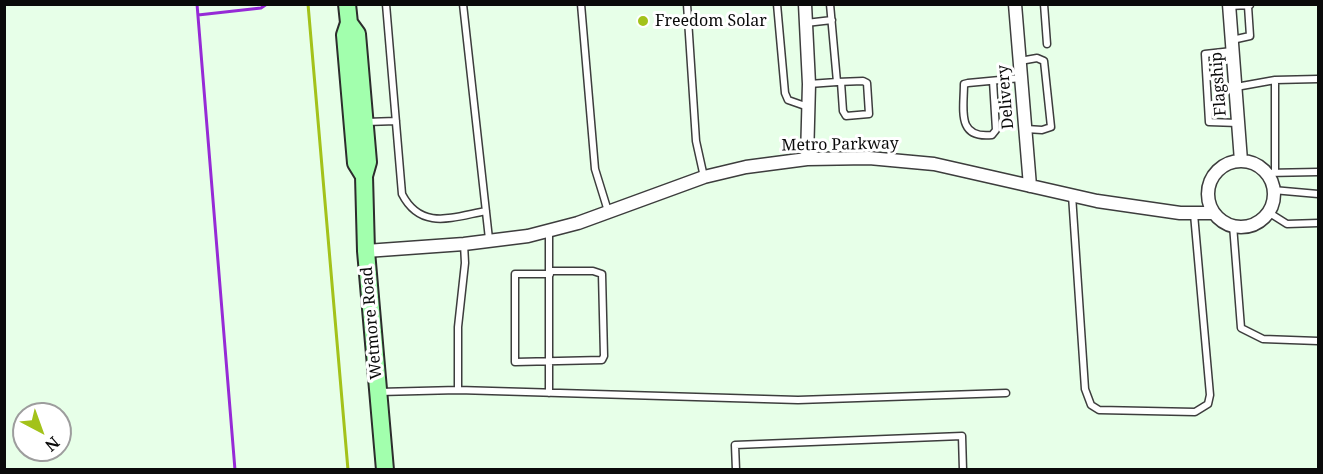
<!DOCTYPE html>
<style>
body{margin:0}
#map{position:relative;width:1323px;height:474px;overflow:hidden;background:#e7ffe8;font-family:"Noto Serif",serif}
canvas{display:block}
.frame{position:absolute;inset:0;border:6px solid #0a0a0a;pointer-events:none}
.north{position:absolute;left:12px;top:402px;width:60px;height:60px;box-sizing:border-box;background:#fff;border:2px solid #9d9d9d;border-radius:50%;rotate:139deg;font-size:16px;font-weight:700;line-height:24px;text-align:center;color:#0a0a0a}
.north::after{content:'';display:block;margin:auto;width:21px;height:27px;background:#a3c21a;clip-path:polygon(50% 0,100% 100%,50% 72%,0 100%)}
</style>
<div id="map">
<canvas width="1323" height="474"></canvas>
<div class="frame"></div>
<div class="north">N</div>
</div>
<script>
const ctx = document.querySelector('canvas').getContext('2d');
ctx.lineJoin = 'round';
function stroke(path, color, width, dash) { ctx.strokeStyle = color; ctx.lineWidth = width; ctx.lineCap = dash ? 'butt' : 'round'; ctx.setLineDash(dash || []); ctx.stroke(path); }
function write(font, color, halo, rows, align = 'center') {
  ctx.font = font + ' "Noto Serif",serif'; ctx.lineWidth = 6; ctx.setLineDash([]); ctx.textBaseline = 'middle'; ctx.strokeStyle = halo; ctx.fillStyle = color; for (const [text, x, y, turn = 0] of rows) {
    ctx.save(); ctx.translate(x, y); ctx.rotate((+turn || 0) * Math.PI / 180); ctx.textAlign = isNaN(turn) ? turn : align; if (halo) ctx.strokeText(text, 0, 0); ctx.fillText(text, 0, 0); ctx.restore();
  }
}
const stream = new Path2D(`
 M197,4L235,470
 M198,15L261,8L267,4`);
const service = new Path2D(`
 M386,4L402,194C421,231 453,217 486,211
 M463,4L489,239
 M581,4L595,169L608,211
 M687,4L696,141L704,177
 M777,4L785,93L788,100L808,107
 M1044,4L1047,44
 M1230,6L1250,5
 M806,23L832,20
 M1232,40L1250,36L1248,6
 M1232,51L1205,54L1209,122L1238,123
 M1020,61L1037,58L1044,61L1051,127L1042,130L1026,129
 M993,81L996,130L992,135C956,139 964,109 964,84L968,83L1021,78
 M837,82L863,81L867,83L869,114L846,116L843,111L841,82
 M809,84L837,82L830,4
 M1236,87L1275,80L1318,79
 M366,122L396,121
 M1275,172V80
 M1266,173L1318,172
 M1273,190L1318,194
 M1072,195L1085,389L1091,405L1099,410L1195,412L1208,404L1210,395L1194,214
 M1268,212L1287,224L1318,223
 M1233,225L1241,328L1263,339L1318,341
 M550,274H515V362L602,360L604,356L602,274L593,271H550
 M458,390V327L465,263L464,244
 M379,392L458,390L798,400L1006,393
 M549,393V231
 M736,470L735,445L962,436L963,470`);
const minor = new Path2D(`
 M805,4L809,84L807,159
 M1015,4L1030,186
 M1229,4L1241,161
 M1208 194a33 33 0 1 1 66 0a33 33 0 1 1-66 0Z
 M366,251L464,244L528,236L578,223L704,177L746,167L807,159L869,158L934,164L1097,201L1180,213H1214`);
const secondary = new Path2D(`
 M347,4L349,23L345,35L356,163L364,176
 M349,23L357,34L368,162L364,176L366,251L385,470`);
const rail = new Path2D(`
 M308,4L348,470`);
const markers = [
 [643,21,6,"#a3c21a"]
];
const poiNames = [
 ["Freedom Solar",655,21]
];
const streetNames = [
 ["Flagship",1219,84,-94],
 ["Delivery",1006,97,-95],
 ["Metro Parkway",840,145,-1],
 ["Wetmore Road",372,323,-95]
];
stroke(stream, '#962ad6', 3);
stroke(service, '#3d3d3d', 9);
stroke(minor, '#3d3d3d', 15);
stroke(secondary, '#2c2c2c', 20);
stroke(service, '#fff', 6);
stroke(minor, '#fff', 12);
stroke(secondary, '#a2ffad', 16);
stroke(rail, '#a3c21a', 3);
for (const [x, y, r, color] of markers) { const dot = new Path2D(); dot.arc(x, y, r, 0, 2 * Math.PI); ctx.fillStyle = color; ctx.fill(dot); stroke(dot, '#fff', 2); }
write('16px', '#0a0a0a', '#fff', poiNames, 'left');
write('16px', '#0a0a0a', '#fff', streetNames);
</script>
